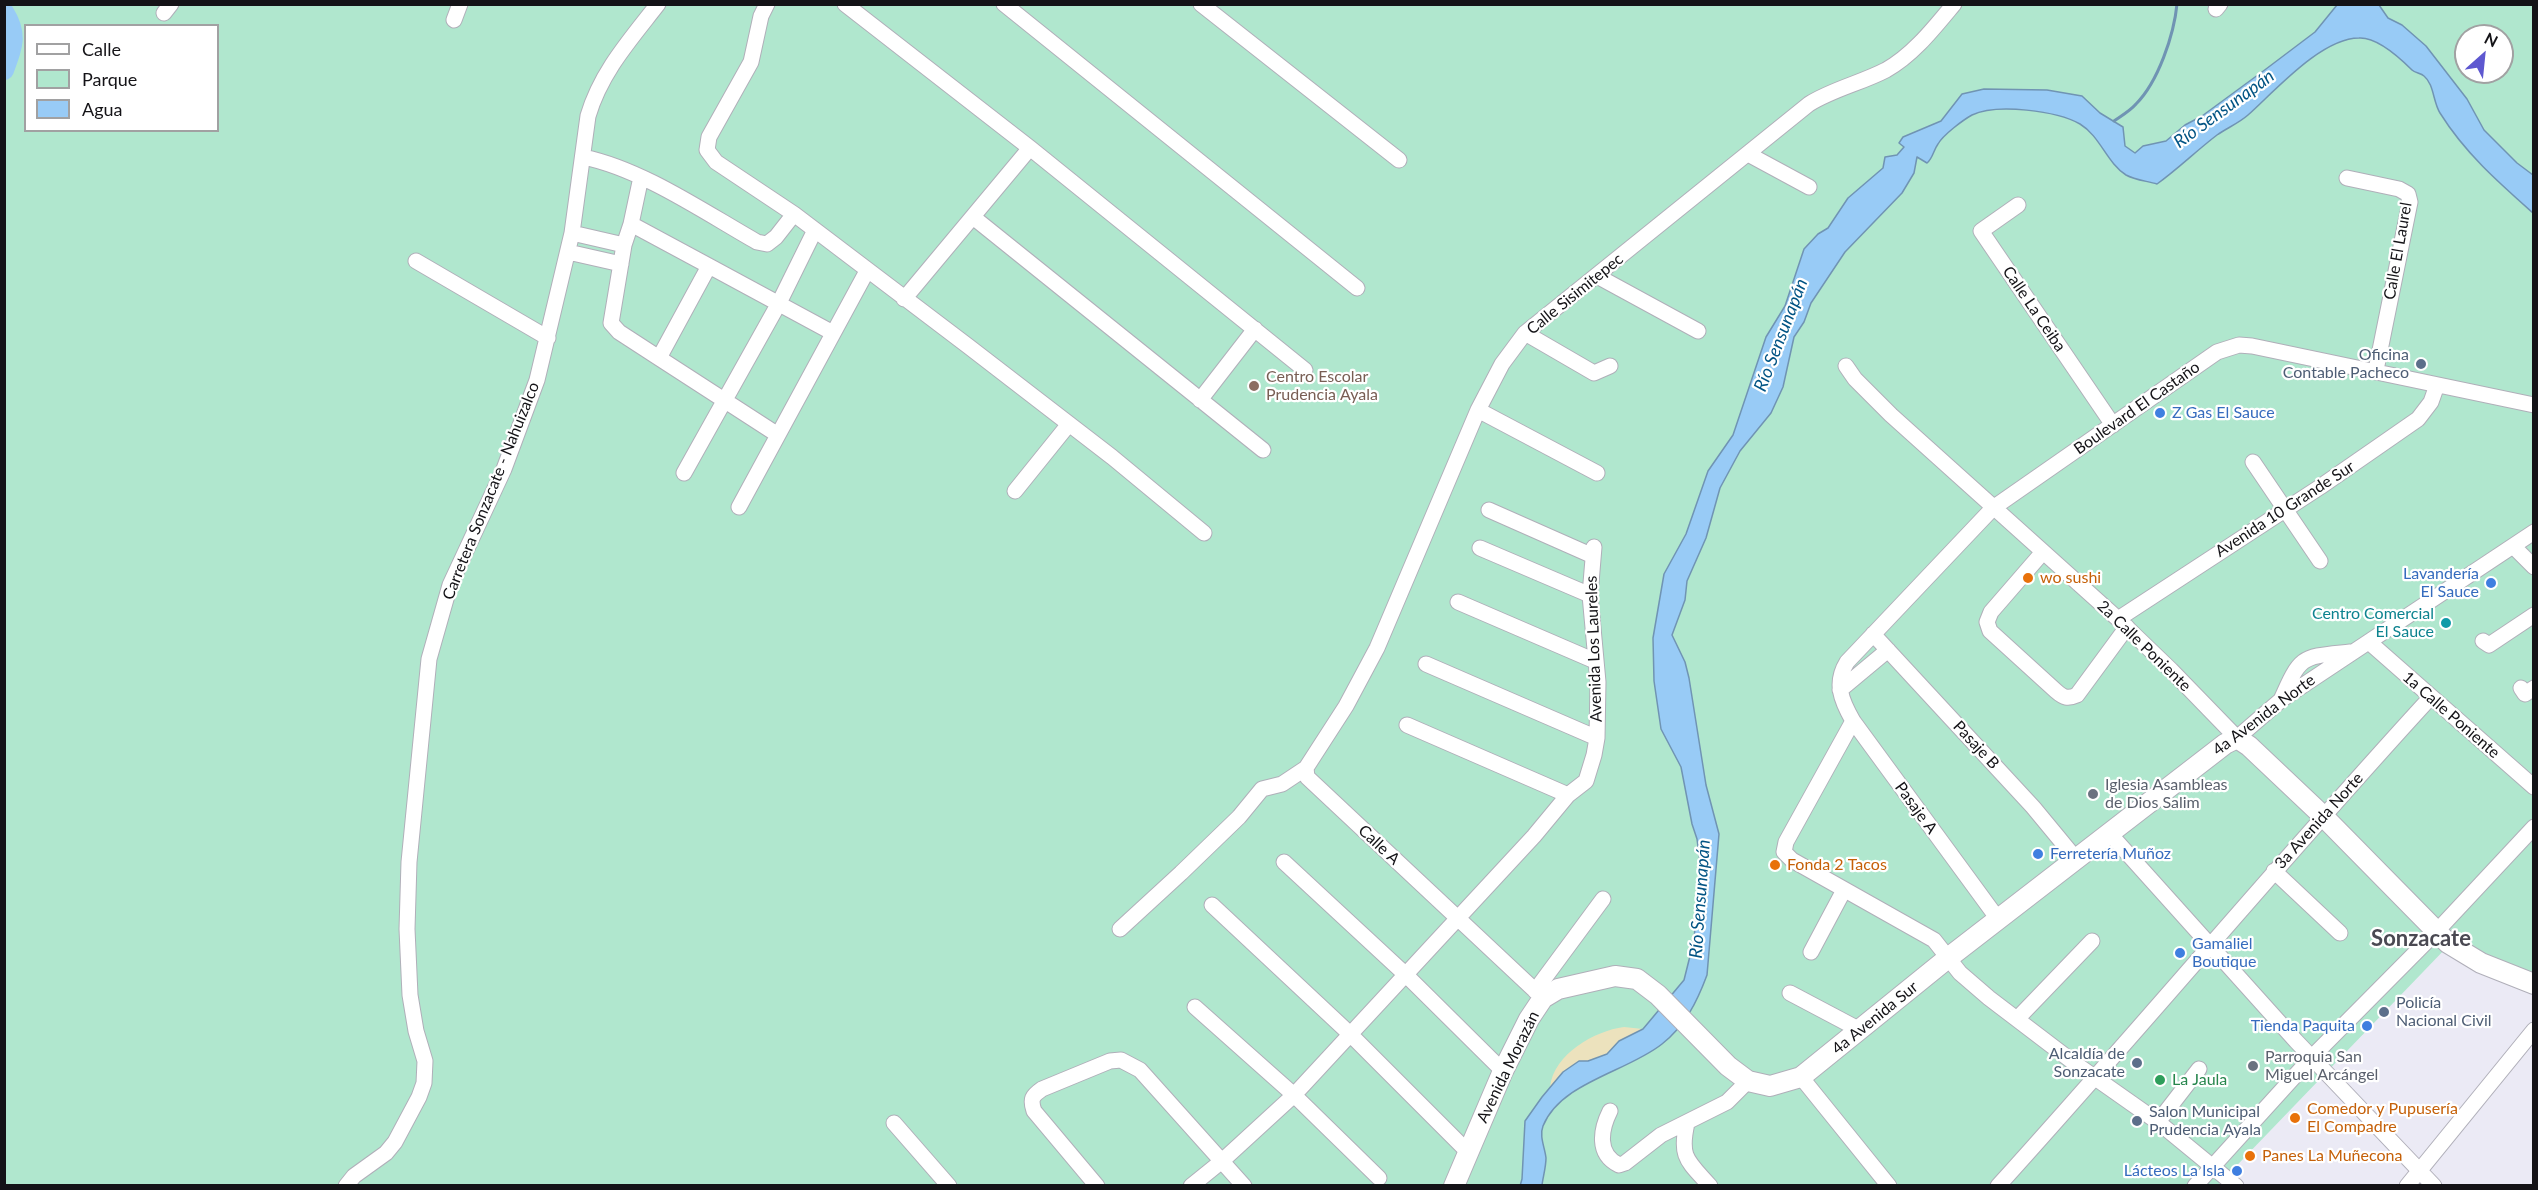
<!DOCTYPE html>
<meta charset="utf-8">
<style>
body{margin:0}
#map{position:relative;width:2538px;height:1190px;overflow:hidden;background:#ebeaf5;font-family:Lato,sans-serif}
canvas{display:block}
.frame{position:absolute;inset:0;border:6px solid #141317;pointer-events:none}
.legend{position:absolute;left:24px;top:24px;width:195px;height:108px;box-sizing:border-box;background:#fff;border:2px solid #a1a1a2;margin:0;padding:8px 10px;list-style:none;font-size:18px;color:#141317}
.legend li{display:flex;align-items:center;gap:12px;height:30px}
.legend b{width:30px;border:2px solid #a1a1a2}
.north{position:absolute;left:2454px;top:24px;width:60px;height:60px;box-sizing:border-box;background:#fff;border:2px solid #a1a1a2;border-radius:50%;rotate:27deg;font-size:16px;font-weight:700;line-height:24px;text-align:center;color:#141317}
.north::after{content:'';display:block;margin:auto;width:21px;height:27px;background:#5e58d0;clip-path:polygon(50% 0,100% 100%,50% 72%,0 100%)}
</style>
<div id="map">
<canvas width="2538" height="1190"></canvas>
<div class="frame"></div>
<ul class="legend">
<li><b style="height:8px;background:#fff"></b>Calle</li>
<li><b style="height:16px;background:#b0e7ce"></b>Parque</li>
<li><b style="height:16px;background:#98cbf6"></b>Agua</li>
</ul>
<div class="north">N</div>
</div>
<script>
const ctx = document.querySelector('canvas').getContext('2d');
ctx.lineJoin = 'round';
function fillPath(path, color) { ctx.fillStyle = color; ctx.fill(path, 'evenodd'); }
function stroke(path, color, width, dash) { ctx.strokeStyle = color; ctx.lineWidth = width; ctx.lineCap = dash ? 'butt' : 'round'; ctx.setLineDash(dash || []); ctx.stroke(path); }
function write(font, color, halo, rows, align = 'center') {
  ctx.font = font + ' Lato,sans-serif'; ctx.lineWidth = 4.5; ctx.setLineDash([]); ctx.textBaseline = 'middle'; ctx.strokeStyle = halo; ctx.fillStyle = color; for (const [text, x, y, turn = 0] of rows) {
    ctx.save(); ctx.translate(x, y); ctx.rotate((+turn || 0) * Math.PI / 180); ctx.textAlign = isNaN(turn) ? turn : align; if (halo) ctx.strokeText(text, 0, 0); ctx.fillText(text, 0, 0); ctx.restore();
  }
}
const green = new Path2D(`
 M4,5H2533V975L2448,946L2218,1185H5ZM26,26H218V130H26ZM2466,36H2502V72H2466Z`);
const sand = new Path2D(`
 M1624,1027L1643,1029L1619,1041L1607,1054L1563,1072L1550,1087C1554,1054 1594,1031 1624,1027Z`);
const water = new Path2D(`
 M2337,5H2379L2388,18L2402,25L2426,46L2467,99L2484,130L2517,163L2533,175V213C2498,182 2465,153 2440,113C2433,102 2434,84 2424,76C2421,73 2415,73 2412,70C2400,58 2377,37 2359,38C2321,38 2274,92 2248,115C2239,123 2227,128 2217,135C2196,151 2178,169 2157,184C2147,181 2135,180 2126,175C2107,163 2100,136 2080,124C2057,111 1997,103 1972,115C1963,120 1943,135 1938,144C1933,151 1933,158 1927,163L1917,157L1914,173L1902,193L1845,252L1811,303L1804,322L1794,337L1783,387L1771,413L1740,451L1720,488L1706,538L1687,581L1685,600L1672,635L1685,662L1689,678L1706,785L1719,834L1707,975C1697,1002 1685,1026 1662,1044C1627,1072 1561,1082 1543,1126C1539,1136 1545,1148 1546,1158C1546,1167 1543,1177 1542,1185L1520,1186L1522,1179L1525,1121L1542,1097L1563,1072L1579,1061H1588L1607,1054L1619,1041L1643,1029L1684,980L1694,940L1700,862L1697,839L1692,824L1681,767L1661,729L1654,681L1653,638L1664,574L1686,534L1708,471L1733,435L1766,337L1785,306L1804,249L1818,234L1828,228L1848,198L1883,168L1885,157L1897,155L1904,147L1899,143L1903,137L1941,121L1962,94L1984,89L2047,90L2082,96L2100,113L2123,127L2125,146L2135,153L2143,146L2166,141L2185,125L2202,116L2266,69L2315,32Z`);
const stream = new Path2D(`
 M2114,121C2121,116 2130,111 2136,104C2158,82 2174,35 2177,4`);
const river = new Path2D(`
 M4,12C18,34 13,47 4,70`);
const minor = new Path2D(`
 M767,4L761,16L751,62L709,137L707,150L716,162L794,214L968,346L1112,457L1204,533
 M845,4L1030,148L1305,370
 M1004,4L1357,288
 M1201,4L1399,160
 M2216,9L2220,4
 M164,13L171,4
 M454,20L460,4
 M1748,154L1809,187
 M583,157C642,169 704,212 757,242L767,244L776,237L794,214
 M2347,178L2399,189L2408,194L2410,202L2376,370
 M2018,205L1981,231L2113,425
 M973,217L1263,450
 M631,224L709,266L659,358L619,332L611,323L624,245Z
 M631,224L641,177
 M572,233L624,245
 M568,252L621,264
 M416,261L548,338
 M709,266L833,333
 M1597,276L1698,331
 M904,299L1030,148
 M1525,333L1594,373L1610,366
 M659,358L778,435
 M1846,366L1855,379L1891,415L2118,619L2171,670L2237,738L2281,700L2534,532
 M1200,400L1255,329
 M1478,410L1597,473
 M2253,462L2320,561
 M684,473L779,303L815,230
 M1015,491L1069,424
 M739,507L867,271
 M1489,510L1593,556
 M2513,546L2534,567
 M1480,548L1590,595
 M2043,552L1991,612L1987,622L1990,631L2056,691C2064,698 2068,699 2077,695L2127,627
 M1458,602L1595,661
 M2118,619L2320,487L2418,419L2431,402L2437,385
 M1873,634L2033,807L2076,859
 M2483,641L2489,645L2534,615
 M2369,642L2534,787
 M1426,664L1597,738
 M2521,688L2525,694L2534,688
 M1840,690L1888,650
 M2281,700C2301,654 2302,657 2350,652
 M1853,721L1786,842L1784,852L1792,860L1934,940L1960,973L1989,998L2077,1065L2158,1122L2236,1186
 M1407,725L1568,795
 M1306,768L1307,777L1543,998
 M2110,834L2296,1041L2434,1186
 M1284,862L1406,975L1503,1071
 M2274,871L2340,933
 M1212,905L1350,1034L1469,1153
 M1998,919L1853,721C1841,700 1834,683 1847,662L1993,508L2217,352L2239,345L2252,346L2534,405
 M1120,929L1181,873L1239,817L1262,789L1282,784L1306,768L1346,706L1377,648L1478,410L1502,364L1525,333L1809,104C1833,89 1861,83 1886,70C1913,55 1934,28 1954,4
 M1811,952L1844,890
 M1535,991L1603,899
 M1790,993L1860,1030
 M1195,1007L1294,1095L1379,1178
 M2017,1019L2092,941
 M1801,1077L1889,1186
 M1610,1111C1601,1129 1596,1154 1619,1165L1625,1163L1661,1135L1727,1102L1748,1081
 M2158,1122L2199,1069
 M894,1123L949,1186
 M1687,1123C1679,1158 1688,1161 1710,1186
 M346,1186L354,1176L386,1153L395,1142L419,1097L424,1083L425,1061L416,1031L410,995L407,929L409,862L429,659L450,585L504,469L537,380L572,233L588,116C601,72 630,40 658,4
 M1097,1186L1034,1111C1030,1099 1032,1096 1042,1089L1110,1061L1121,1060L1140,1070L1244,1186
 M1191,1186L1222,1161L1294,1095L1534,836L1568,795L1586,781L1594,755L1597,738L1598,682L1590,595L1594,547
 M1998,1186C2144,1025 2283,858 2430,698
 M2195,1186L2312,1057L2436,932L2534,827
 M2407,1186L2534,1030`);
const major = new Path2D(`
 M1454,1186L1503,1071L1529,1019L1543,998L1558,989L1615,976L1637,979L1658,995L1728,1066L1748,1081L1770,1086L1801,1077L1948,958L2225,744L2237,738L2249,746L2322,815L2448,943L2481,963L2534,984`);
const markers = [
 [2421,364,6,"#5c6f8a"],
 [1254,386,6,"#8d6e63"],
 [2160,413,6,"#3f7fe0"],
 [2028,578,6,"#e8710a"],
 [2491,583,6,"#3f7fe0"],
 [2446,623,6,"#0f9aa8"],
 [2093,794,6,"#6b7280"],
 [2038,854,6,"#3f7fe0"],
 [1775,865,6,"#e8710a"],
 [2180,953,6,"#3f7fe0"],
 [2384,1012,6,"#5c6f8a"],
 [2367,1026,6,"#3f7fe0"],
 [2137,1063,6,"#5c6f8a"],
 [2253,1066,6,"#6b7280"],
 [2160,1080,6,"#2e9e5b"],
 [2295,1118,6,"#e8710a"],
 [2137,1121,6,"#5c6f8a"],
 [2250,1156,6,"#e8710a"],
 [2237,1171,6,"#3f7fe0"]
];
const streetNames = [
 ["Calle El Laurel",2398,251,-80],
 ["Calle Sisimitepec",1575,294,-39],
 ["Calle La Ceiba",2034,309,56],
 ["Boulevard El Castaño",2137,408,-35],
 ["Carretera Sonzacate - Nahuizalco",491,491,-68],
 ["Avenida 10 Grande Sur",2285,509,-33],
 ["2a Calle Poniente",2144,646,44],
 ["Avenida Los Laureles",1594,649,-92],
 ["4a Avenida Norte",2264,715,-37],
 ["1a Calle Poniente",2451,715,41],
 ["Pasaje B",1976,745,47],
 ["Pasaje A",1916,808,54],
 ["3a Avenida Norte",2319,821,-48],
 ["Calle A",1379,845,43],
 ["4a Avenida Sur",1875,1018,-39],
 ["Avenida Morazán",1508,1067,-64]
];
const serviceNames = [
 ["Oficina",2409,355],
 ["Contable Pacheco",2409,373],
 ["Policía",2396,1003,"left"],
 ["Nacional Civil",2396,1021,"left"],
 ["Alcaldía de",2125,1054],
 ["Sonzacate",2125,1072],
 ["Salon Municipal",2149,1112,"left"],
 ["Prudencia Ayala",2149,1130,"left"]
];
const educationNames = [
 ["Centro Escolar",1266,377],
 ["Prudencia Ayala",1266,395]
];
const shopNames = [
 ["Z Gas El Sauce",2172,413],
 ["Lavandería",2479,574,"right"],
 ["El Sauce",2479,592,"right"],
 ["Ferretería Muñoz",2050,854],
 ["Gamaliel",2192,944],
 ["Boutique",2192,962],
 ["Tienda Paquita",2355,1026,"right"],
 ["Lácteos La Isla",2225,1171,"right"]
];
const foodNames = [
 ["wo sushi",2040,578],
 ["Fonda 2 Tacos",1787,865],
 ["Comedor y Pupusería",2307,1109],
 ["El Compadre",2307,1127],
 ["Panes La Muñecona",2262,1156]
];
const cultureNames = [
 ["Centro Comercial",2434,614],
 ["El Sauce",2434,632]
];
const worshipNames = [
 ["Iglesia Asambleas",2105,785],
 ["de Dios Salim",2105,803],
 ["Parroquia San",2265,1057],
 ["Miguel Arcángel",2265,1075]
];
const leisureNames = [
 ["La Jaula",2172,1080]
];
const waterNames = [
 ["Río Sensunapán",2224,109,-36],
 ["Río Sensunapán",1781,335,-69],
 ["Río Sensunapán",1700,899,-86]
];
const districtNames = [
 ["Sonzacate",2421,939]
];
fillPath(green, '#b0e7ce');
fillPath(sand, '#ece2bd');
fillPath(water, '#98cbf6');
stroke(water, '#7094b3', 1.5);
stroke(stream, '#7094b3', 3);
stroke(river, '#98cbf6', 20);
stroke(minor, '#b0afb9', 17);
stroke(major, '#b0afb9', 22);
stroke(minor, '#fff', 15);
stroke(major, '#fff', 20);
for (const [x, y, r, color] of markers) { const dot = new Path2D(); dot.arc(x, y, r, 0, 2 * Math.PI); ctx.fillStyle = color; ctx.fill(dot); stroke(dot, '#fff', 2); }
write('16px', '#141317', '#fff', streetNames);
write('16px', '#4e5e75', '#fff', serviceNames, 'right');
write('16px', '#785e54', '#fff', educationNames, 'left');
write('16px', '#366cbe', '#fff', shopNames, 'left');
write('16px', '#c56008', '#fff', foodNames, 'left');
write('16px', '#0d838f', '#fff', cultureNames, 'right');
write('16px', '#5b616d', '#fff', worshipNames, 'left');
write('16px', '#27864d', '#fff', leisureNames, 'left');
write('italic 18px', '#025484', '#fff', waterNames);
write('bold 22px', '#4a4952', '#fff', districtNames);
</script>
